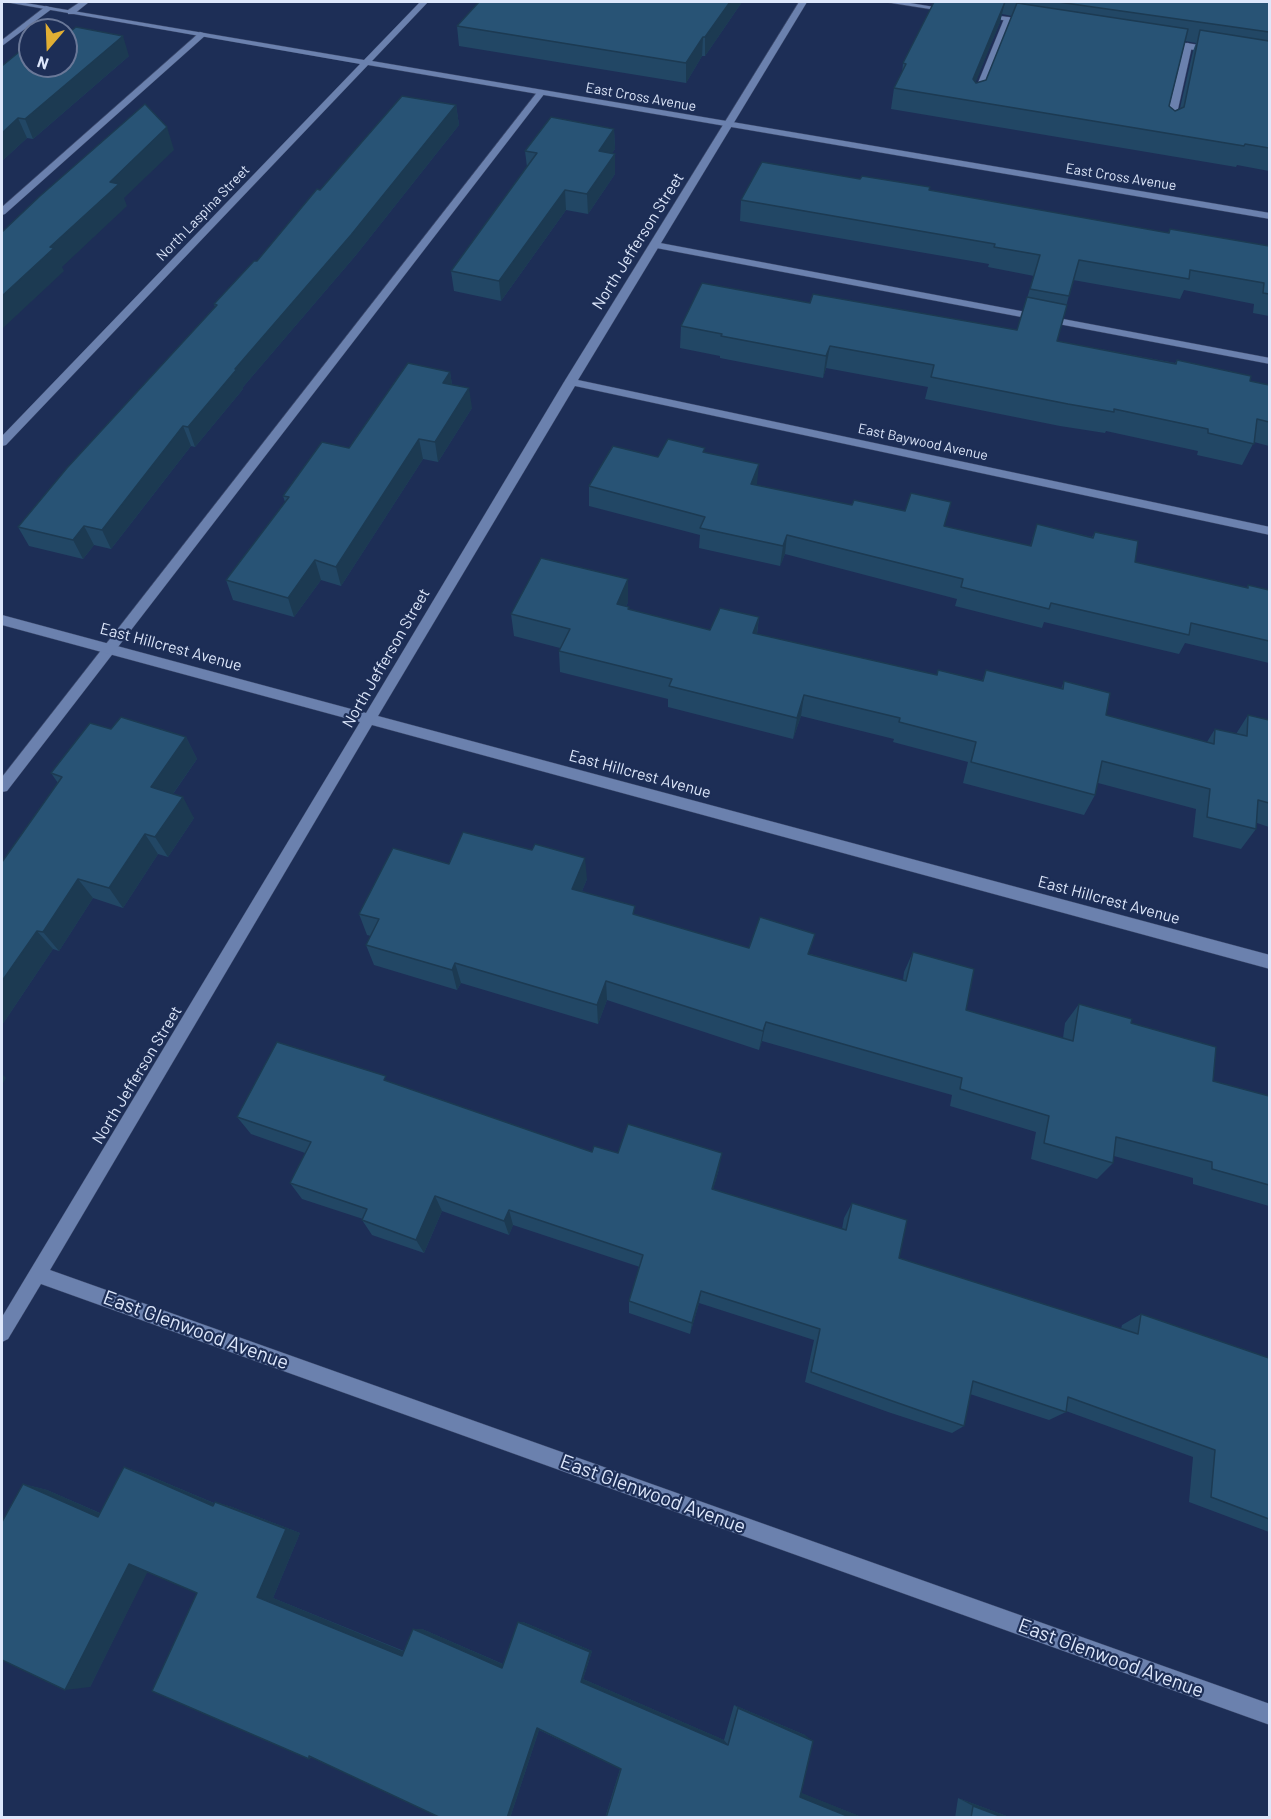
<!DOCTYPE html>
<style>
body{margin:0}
#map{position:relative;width:1271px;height:1819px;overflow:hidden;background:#1d2e56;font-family:Barlow,sans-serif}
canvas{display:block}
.frame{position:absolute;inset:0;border:3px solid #dde7fb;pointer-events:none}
.north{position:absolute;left:18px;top:18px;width:60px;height:60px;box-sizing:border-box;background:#1d2e56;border:2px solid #6a7898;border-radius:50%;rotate:199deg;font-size:16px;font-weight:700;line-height:24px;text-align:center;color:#dde7fb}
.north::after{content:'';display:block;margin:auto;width:21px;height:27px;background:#e1af34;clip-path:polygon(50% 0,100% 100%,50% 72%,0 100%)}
</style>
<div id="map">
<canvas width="1271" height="1819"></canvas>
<div class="frame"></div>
<div class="north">N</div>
</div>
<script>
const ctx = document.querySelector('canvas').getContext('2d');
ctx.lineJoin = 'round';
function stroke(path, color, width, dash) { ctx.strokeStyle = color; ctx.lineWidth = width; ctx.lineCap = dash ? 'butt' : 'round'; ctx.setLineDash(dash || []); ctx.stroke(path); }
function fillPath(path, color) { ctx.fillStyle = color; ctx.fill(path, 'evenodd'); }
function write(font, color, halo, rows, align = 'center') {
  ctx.font = font + ' Barlow,sans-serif'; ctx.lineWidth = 4.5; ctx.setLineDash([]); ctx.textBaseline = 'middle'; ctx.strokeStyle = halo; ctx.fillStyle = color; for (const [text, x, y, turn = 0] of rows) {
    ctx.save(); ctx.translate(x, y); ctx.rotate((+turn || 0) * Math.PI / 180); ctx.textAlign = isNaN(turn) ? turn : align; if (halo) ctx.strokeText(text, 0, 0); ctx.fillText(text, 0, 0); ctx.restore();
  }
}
const service = new Path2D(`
 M80,2H89L74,14H68V10Z
 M1008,17L1012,19L979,100L972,102L971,100L1004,19Z
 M200,32L207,34L5,214L2,215V207Z
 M1188,43L1192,46L1174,127L1169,130L1164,127L1184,46Z
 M538,91L545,93L7,791L2,792V777Z
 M655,242L1270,358V364L651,247L650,245Z`);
const minor = new Path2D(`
 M799,2H807L578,380L1270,527V535L575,386L378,716L1270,955V969L372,725L50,1270L1270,1704V1725L41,1284L8,1339L2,1342V1317L360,722L2,625V615L366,713L564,382Z
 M885,2H904L953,10L949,12Z
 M46,6L53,8L2,46V40Z
 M979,13L1029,20L1033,22L1029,24L982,17H979Z
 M1166,40L1213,47L1217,50L1213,53L1163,45V41Z`);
const tertiary = new Path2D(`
 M5,2H20L364,60L420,2H428L372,61L1270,213V219L368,65L6,445L2,446V436L360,64Z`);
const wall = new Path2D(`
 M742,2L705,56H702L686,83L459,46L457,26Z
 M934,2H1269V171L1237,165L1236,167L891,109L894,88L902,74L903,63ZM1002,14L1012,16L986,80L975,83L1000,22ZM1185,41L1196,43L1193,51L1180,108L1175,111L1169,106Z
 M129,56L33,139L27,138L2,161L30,66Z
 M456,105L459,125L356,255L243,387V389L195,447L191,446L111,549L94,545L83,559L29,546L18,527L215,307L214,304L257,261Z
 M614,129L615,149L612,153L615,154V174L588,214L566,210L501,301L454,291L451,271L527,167L525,151Z
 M929,190L1168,233L1170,229L1269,246V316L1253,313L1254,304L1184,290L1180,299L1073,280L1057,341L1175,363L1177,360L1250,381L1269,385V446L1254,442L1242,465L1197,455L1198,451L1106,431L1105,433L1060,426L925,399L928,387L826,368L823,378L720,358V356L680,348L681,326L810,303L1017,330L1034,276L988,267L989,264L740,221L741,200Z
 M450,372L452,385L472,408L438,462L423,459L341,586L321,580L294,617L233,600L226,580L285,502L283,496Z
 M705,453L757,485L944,526L1030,546L1037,524L1092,537L1095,532L1135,562L1246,588L1248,585L1269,590V663L1185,643L1179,654L1044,622L1042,628L955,606L957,599L785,554L780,566L699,548L700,535L589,506V486L658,457Z
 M628,602L626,607H629V609L710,630L759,617L757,634L937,675L982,681L986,670L1061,689L1064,681L1106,715L1207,742L1215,729L1236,734L1248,715L1269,720V827L1257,823L1256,829L1241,849L1193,837L1196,809L1098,783L1095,795L1084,815L963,783L968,762L893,742L894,739L801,716L793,739L668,707V699L560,672L559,651L560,648L514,636L511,614Z
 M111,729L186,737L197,759L173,794L194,818L168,857L158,854L123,908L93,898L59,951L53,949L2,1025L58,783L51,773Z
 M449,864L587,879L582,891L635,915L749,948L810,954L903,980L904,972L913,952L966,1010L1063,1038L1065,1023L1079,1004L1131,1023L1213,1081L1269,1096V1206L1193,1184V1178L1114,1156L1113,1163L1097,1179L1031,1159L1036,1132L950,1106L952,1095L762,1041L759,1050L607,1000L598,1024L461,983L457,990L374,965L366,945L371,936L367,935L359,914Z
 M389,1082L592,1152L618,1153L719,1169L713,1189L842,1229L844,1218L852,1203L899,1258L1121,1329L1122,1325L1141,1314L1269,1358V1532L1189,1502L1193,1457L1066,1411V1412L1049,1420L970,1394L964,1426L952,1433L888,1412L805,1382L814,1340L699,1303L690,1334L629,1313V1301L640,1267L513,1225L509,1235L442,1211L424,1253L372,1235L362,1220L363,1219L302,1199L290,1183L305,1153L251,1134L237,1117Z
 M124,1467L145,1474L214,1503L215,1502L232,1507L300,1533L273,1598L404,1651L422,1629L503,1664L518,1622H523L592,1651L583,1679L724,1740L734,1705L805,1735L801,1793L864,1818H605L620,1769L539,1730L510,1818L312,1757L309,1759L197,1593L147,1572L90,1687L23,1484L47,1490L100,1513Z
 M958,1798L1012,1818H955Z`);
const shadedWall = new Path2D(`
 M730,2H742L705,56V37Z
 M1005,2L1000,22L969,99L973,79Z
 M123,36L129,56L33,139L25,119Z
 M703,37L702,56L686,83V63Z
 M456,105L459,125L356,255L243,387V389L195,447L188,427L235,369Z
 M18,118L27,138L2,161V133Z
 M167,127L174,150L124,198L127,206L62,267L64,271L2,329V296L50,247L110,182Z
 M614,129L615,149L600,171L599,151Z
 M615,154V174L588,214L587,194Z
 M565,190L566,210L501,301L499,281Z
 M830,346L826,368L823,378L826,356Z
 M450,372L453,392L443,383Z
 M469,388L472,408L438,462L435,442Z
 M183,426L191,446L111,549L102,530Z
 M419,439L423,459L341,586L336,567Z
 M759,464L757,484L749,504L751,484Z
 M84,526L94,545L83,559L73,540Z
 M787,535L785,554L780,566L783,546Z
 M315,560L321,580L294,617L288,598Z
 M628,579V602L617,626V604Z
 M759,617L756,639L753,633Z
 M804,695L801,716L793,739L797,718Z
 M186,737L197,759L163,808L151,787Z
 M183,797L194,818L168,857L155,837Z
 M145,834L158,854L123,908L109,888Z
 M585,858L587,879L574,910L572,889Z
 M78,879L93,898L59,951L43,932Z
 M37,931L53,949L2,1025V981Z
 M455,963L461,983L457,990L452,970Z
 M606,981L607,1000L598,1024L597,1005Z
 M766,1022L762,1041L759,1050L763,1031Z
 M2,1074L6,1078L2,1085Z
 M722,1153L719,1169L709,1204L712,1189Z
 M435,1196L442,1211L424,1253L416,1240Z
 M509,1210L513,1225L509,1235L504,1221Z
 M701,1291L699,1303L690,1334L692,1323Z
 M124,1467L145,1474L230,1510L213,1506Z
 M23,1484L47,1490L120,1522L98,1517Z
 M215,1502L232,1507L300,1533L273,1598L412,1655L402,1656L257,1597Z
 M129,1564L150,1567L90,1687L65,1690Z
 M518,1622H523L592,1651L583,1679L724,1740L728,1745L581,1682Z
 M413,1629H422L507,1666L502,1668Z
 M734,1705L805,1735L813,1741L738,1708Z
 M541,1724L510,1818H507L537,1728Z
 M792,1789L864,1818H852L800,1797Z
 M958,1798L1012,1818H1005L973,1806Z`);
const building = new Path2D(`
 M479,2H730L705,37H703L686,63L457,26Z
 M934,2H1005L973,79L976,83L986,80L1017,3L1188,29L1169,106L1175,111L1184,107L1200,30L1269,41V148L1245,144L1244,146L894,88L906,64L903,63Z
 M1058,2H1269V32Z
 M76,27L123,36L25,119L18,118L2,133V66L30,43V66H66V35Z
 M402,96L456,105L351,235L235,369H237L188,427L183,426L102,530L84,526L73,540L18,527L67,468L217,305L214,304L254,261H257L317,189L320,190Z
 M145,104L167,127L110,182L119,184L50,247L54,248L2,296V232L40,196Z
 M551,117L614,129L599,151L615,154L587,194L565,190L499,281L451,271L537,153L525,151Z
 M762,162L860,179L862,176L930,187L929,190L1169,233L1170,229L1269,246V294L1263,293L1264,283L1190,270L1189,279L1079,260L1069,296L1030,289L1040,255L994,247L995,244L741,200Z
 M702,283L810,303L813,294L1017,330L1027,297L1067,305L1057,341L1176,364L1177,360L1251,376L1250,381L1269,385V422L1257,419L1254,444L1208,433V429L1114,409V412L1068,404L931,377L934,365L830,346L826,356L721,336L722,334L681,326Z
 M408,363L450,372L443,383L469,388L435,442L419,439L336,567L315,560L288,598L226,580L289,497L283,496L322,442L349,448Z
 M668,439L705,448L703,452L759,464L751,484L852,505L854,500L905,511L911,493L951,502L944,526L1031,546L1037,524L1093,538L1095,532L1138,541L1135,562L1248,588V585L1269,590V641L1191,623L1189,635L1051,603L1049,609L961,587L963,579L787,535L783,546L700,528L705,517L589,486L613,446L658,457Z
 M541,558L628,579L617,604L629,607L628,609L710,630L720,608L759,617L753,633L937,675L938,670L983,681L986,670L1063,689L1064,681L1110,693L1106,715L1214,744L1215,729L1247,736L1248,715L1269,720V803L1258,800L1256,829L1207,817L1210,789L1102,761L1095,795L971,762L976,742L899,722L900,718L804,695L797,718L669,686L672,679L559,651L570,629L511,614Z
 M121,717L186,737L151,787L183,797L155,837L145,834L109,888L78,879L43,932L37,931L2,981V862L62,777L51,773L90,723L111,729Z
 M463,832L532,850L535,844L585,858L572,889L635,906L633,914L749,948L760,917L815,934L808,954L906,981L913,952L974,969L966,1010L1073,1041L1079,1004L1132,1019L1131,1023L1216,1047L1213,1081L1269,1096V1185L1212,1169V1162L1116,1137L1113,1163L1044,1143L1049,1116L960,1089L962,1078L766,1022L763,1031L606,981L597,1005L455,963L452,970L366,945L379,919L359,914L393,848L449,864Z
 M277,1042L386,1076L384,1080L592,1152L594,1146L618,1153L628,1124L722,1153L712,1189L846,1230L852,1203L907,1220L899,1258L1138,1334L1141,1314L1269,1358V1519L1211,1497L1215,1450L1068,1397L1066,1412L973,1381L964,1426L898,1403L811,1372L820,1329L701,1291L692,1323L629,1301L643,1255L509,1210L504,1221L435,1196L416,1240L362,1220L367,1209L290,1183L311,1142L237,1117Z
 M124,1467L213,1506L215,1502L286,1529L257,1597L402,1656L413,1629L502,1668L518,1622L590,1652L581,1682L728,1745L738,1708L813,1741L800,1797L852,1818H606L621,1769L537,1728L507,1818H441L309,1756V1759L152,1691L197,1593L129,1564L65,1690L2,1660V1522L23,1484L98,1517Z
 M973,1806L1005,1818H971Z`);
const farStreetnames = [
 ["East Cross Avenue",641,97,10],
 ["East Cross Avenue",1121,177,9],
 ["North Laspina Street",203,213,-46],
 ["East Baywood Avenue",923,442,12]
];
const streetNames = [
 ["North Jefferson Street",638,241,-58],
 ["East Hillcrest Avenue",171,647,15],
 ["North Jefferson Street",386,658,-60],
 ["East Hillcrest Avenue",640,774,15],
 ["East Hillcrest Avenue",1109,900,15],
 ["North Jefferson Street",137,1075,-59]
];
const nearStreetnames = [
 ["East Glenwood Avenue",196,1330,20],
 ["East Glenwood Avenue",653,1494,20],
 ["East Glenwood Avenue",1111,1658,20]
];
stroke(service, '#3a4768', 1);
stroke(minor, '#3a4768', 1);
stroke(tertiary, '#3a4768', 1);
fillPath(service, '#6b81ae');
fillPath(minor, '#6b81ae');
fillPath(tertiary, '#6b81ae');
fillPath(wall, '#224765');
fillPath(shadedWall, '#1c3a52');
fillPath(building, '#285375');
stroke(building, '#1c3a52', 1.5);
write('14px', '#dde7fb', '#1d2e56', farStreetnames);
write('16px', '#dde7fb', '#1d2e56', streetNames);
write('20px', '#dde7fb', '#1d2e56', nearStreetnames);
</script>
